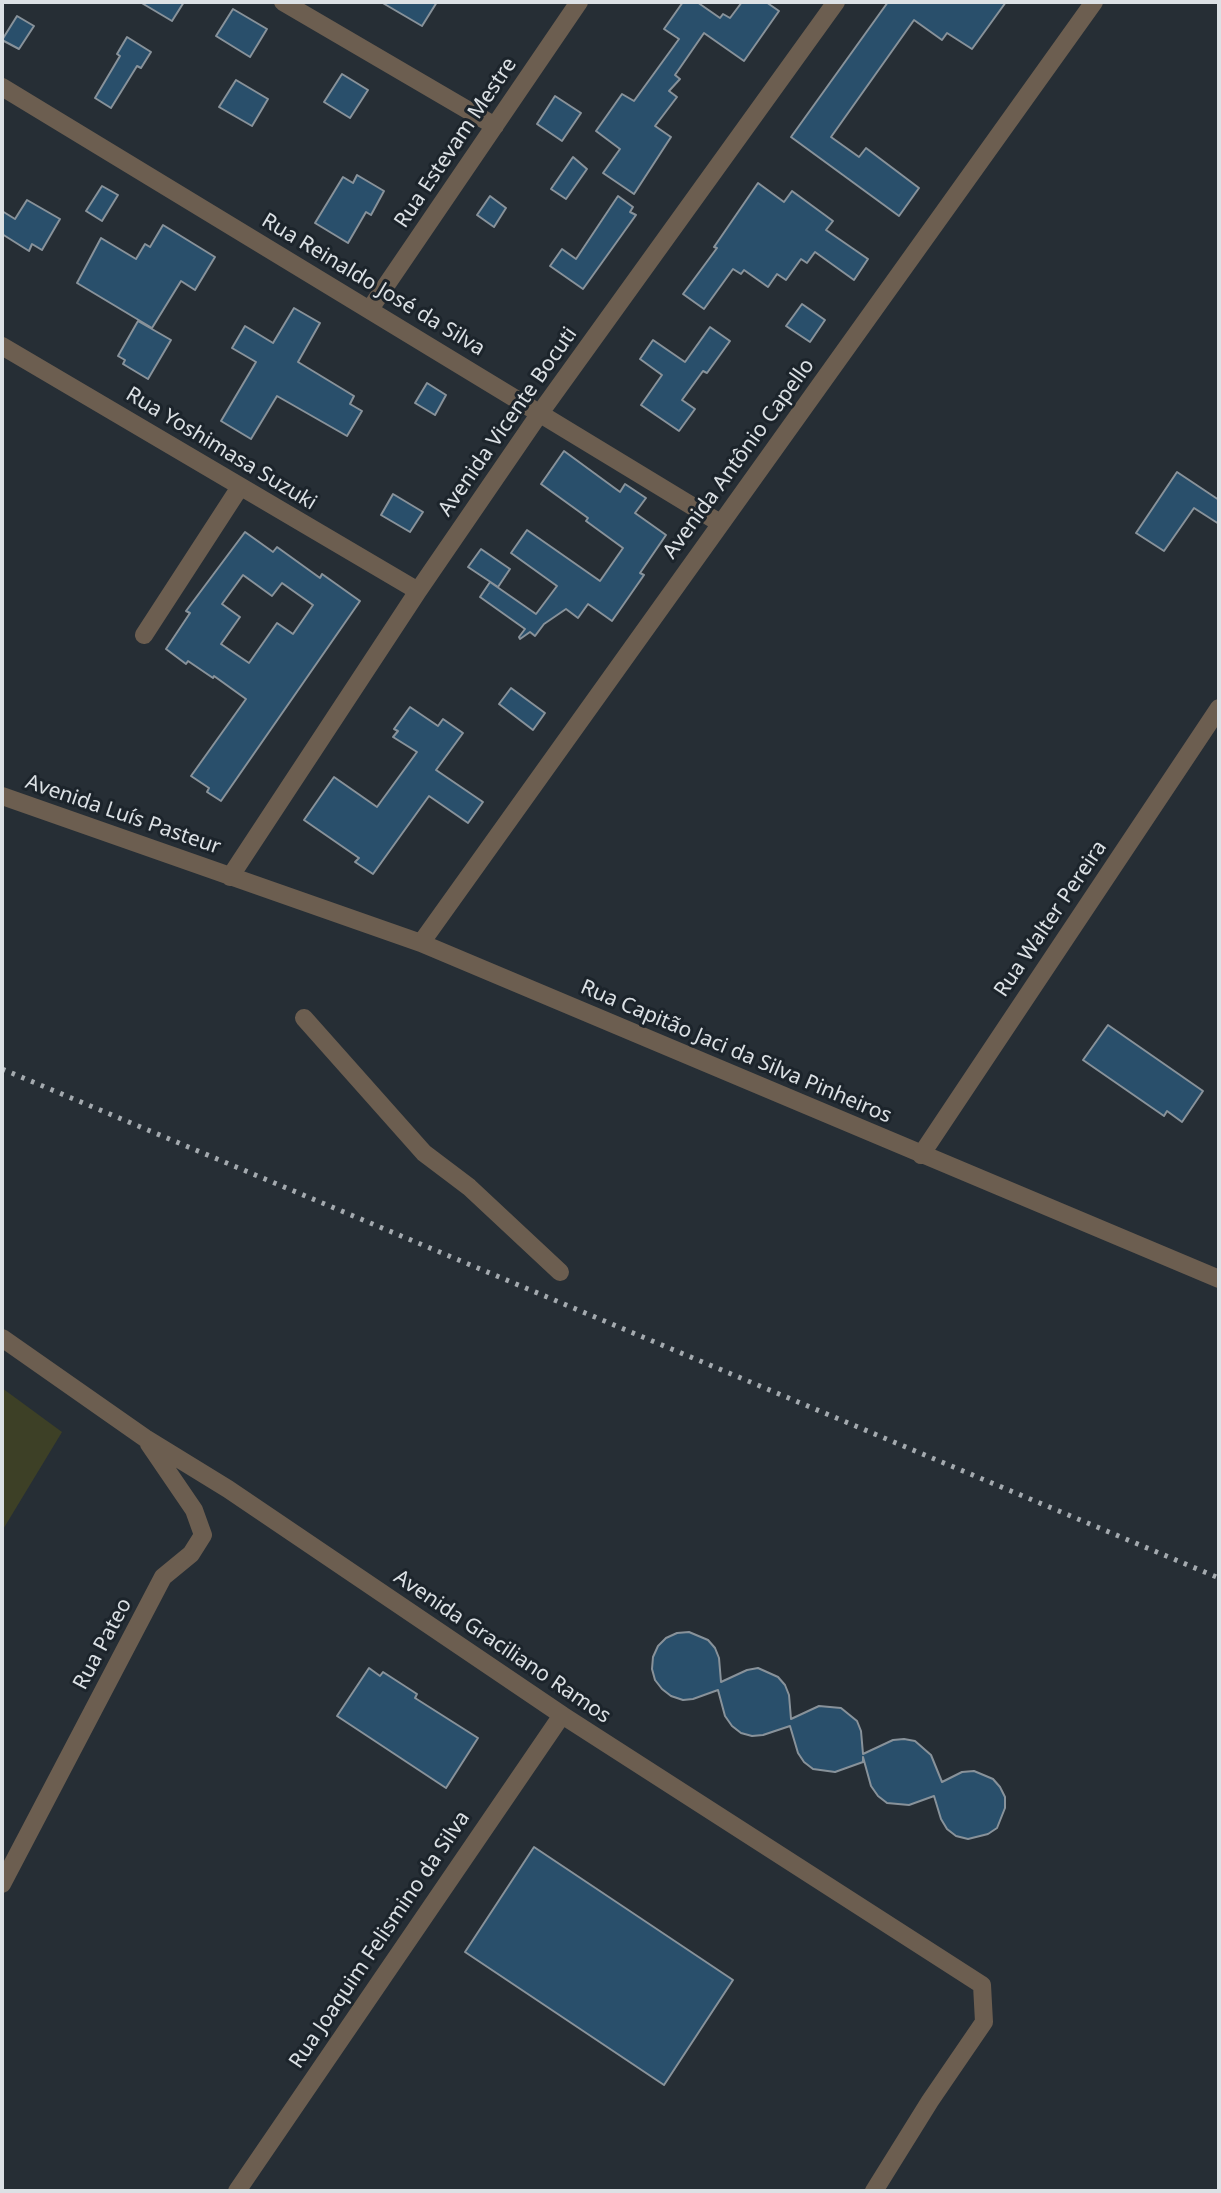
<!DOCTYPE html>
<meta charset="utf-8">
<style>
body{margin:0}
#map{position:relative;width:1221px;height:2193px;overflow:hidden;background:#262e35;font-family:"Noto Sans",sans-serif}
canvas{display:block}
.frame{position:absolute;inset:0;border:4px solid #dce1e5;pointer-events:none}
</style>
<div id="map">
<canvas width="1221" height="2193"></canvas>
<div class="frame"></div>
</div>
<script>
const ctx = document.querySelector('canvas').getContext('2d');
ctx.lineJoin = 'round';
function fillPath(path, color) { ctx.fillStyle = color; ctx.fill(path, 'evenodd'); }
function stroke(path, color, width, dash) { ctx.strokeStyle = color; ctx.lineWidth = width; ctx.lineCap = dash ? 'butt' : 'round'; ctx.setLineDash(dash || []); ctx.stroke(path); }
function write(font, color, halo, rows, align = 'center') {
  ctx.font = font + ' "Noto Sans",sans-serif'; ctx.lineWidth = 6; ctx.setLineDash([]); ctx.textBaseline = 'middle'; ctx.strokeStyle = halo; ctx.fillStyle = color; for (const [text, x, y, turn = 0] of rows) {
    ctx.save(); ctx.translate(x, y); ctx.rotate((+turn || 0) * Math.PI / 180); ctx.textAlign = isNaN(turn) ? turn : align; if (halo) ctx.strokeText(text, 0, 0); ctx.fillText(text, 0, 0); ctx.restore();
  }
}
const green = new Path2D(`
 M2,1388L62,1432L2,1531Z`);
const building = new Path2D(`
 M140,2H184L172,21Z
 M381,2H437L422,26Z
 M683,2H697L720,18L723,14L730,18L742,2H766L779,11L744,61L704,33L675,75L680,79L669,91L677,97L655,126L671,137L634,194L603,173L620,149L596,131L622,94L634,101L679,39L664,29Z
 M888,2H1006L972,49L947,33L942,40L914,20L831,137L859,157L866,148L919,188L899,216L791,137Z
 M233,9L267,29L250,57L216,36Z
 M17,16L34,26L19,49L2,40Z
 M127,37L151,52L141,68L137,66L111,108L95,98L120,56L117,54Z
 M342,74L368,90L350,118L324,102Z
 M236,80L268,99L252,126L219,107Z
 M555,96L581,113L562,141L537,124Z
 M573,157L587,169L566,199L551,189Z
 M357,175L384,191L371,215L366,212L348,243L315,223L343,177L353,183Z
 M758,183L784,202L792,191L833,221L826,230L868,259L854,280L815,252L807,263L801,259L786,280L777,274L768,287L744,270L741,274L733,269L704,309L683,294L717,248L714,247Z
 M102,186L118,195L102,221L86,211Z
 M490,196L506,208L494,227L477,215Z
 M618,196L633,207L630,212L636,215L583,289L550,266L562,249L576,259Z
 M27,200L60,219L42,250L32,244L29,251L2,234V211L15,219Z
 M163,225L215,257L195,290L181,281L152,328L77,283L101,238L136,259L145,244L150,247Z
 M802,304L825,320L810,342L786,326Z
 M294,308L320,323L298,362L354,396L350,404L362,411L347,436L277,396L251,439L221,421L256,362L232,348L245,326L273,343Z
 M138,321L171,340L148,379L123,364L125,360L118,356Z
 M710,327L730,341L707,373L703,371L682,400L695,409L679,431L641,405L662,375L640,359L653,340L685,362Z
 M427,383L446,395L435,415L415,403Z
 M564,451L620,492L625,484L646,498L635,513L666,535L640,573L644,575L612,621L588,604L578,618L566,609L544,624L535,636L530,632L520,639L519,637L525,629L480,597L490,582L536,614L557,586L511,553L527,530L600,581L623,548L586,521L588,518L541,484Z
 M1177,472L1219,500V524L1194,508L1164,551L1136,533Z
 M393,494L423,512L410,532L381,515Z
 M245,532L273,552L277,547L320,578L322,574L360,601L221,801L207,792L209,788L191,776L246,699L214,676L213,678L188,661L186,664L166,649L190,613L186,611ZM243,575L272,596L282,583L313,605L293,634L277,623L249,663L221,644L240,617L222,604Z
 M481,549L510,569L498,587L468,567Z
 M511,688L545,713L533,730L499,704Z
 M410,707L438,726L443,719L463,733L436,770L483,802L468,823L429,796L373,874L355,862L359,858L304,820L334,777L377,807L417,752L393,737L398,731L394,729Z
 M1108,1025L1203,1091L1182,1122L1167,1111L1164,1116L1083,1060Z
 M689,1632L708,1640L715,1648L719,1658L721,1682L747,1670L758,1668L778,1677L785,1685L789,1695L791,1719L819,1706L841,1708L857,1721L861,1731L863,1754L893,1740L904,1739L915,1741L931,1755L942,1782L962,1772L974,1771L993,1779L1000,1787L1005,1797V1808L997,1828L988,1834L968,1839L956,1836L947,1829L941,1819L934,1796L909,1805L887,1803L878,1796L871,1786L863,1757V1762L835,1772L813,1769L804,1762L798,1753L790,1726L763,1735L752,1736L741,1733L732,1726L725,1716L718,1690L693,1699L683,1700L671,1696L662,1689L655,1680L652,1669L653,1657L658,1646L666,1638L677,1633Z
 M369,1668L380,1676L383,1672L417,1694L415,1698L478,1738L446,1788L337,1716Z
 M534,1847L733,1980L664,2085L465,1952Z`);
const minor = new Path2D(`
 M283,2L495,126
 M2,87L720,523
 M370,309L579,2
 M2,346L418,591
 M144,635L240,487
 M2,796L421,943L1219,1279
 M230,877L418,591L540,413L836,2
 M421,943L1094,2
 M304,1018L424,1153L469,1187L560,1272
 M921,1155L1219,708
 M2,1338L145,1438L228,1489L562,1715L982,1985L984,2022L930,2101L874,2191
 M2,1884L163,1577L191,1554L203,1535L194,1510L149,1444
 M237,2191L562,1715`);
const rail = new Path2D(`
 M2,1069L1219,1578`);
const streetNames = [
 ["Rua Estevam Mestre",456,143,-56],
 ["Rua Reinaldo José da Silva",373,285,31],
 ["Avenida Vicente Bocuti",508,422,-55],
 ["Rua Yoshimasa Suzuki",221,449,31],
 ["Avenida Antônio Capello",739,459,-54],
 ["Avenida Luís Pasteur",123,815,19],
 ["Rua Walter Pereira",1051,919,-56],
 ["Rua Capitão Jaci da Silva Pinheiros",736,1052,23],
 ["Rua Pateo",103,1644,-62],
 ["Avenida Graciliano Ramos",502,1647,34],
 ["Rua Joaquim Felismino da Silva",380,1940,-56]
];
fillPath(green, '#3d4026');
fillPath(building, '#294f6b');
stroke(building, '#88929a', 2);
stroke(minor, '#6c5e50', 18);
stroke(rail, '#a4aaaf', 5, [3.5, 7]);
write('21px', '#dce1e5', '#1c242b', streetNames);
</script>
